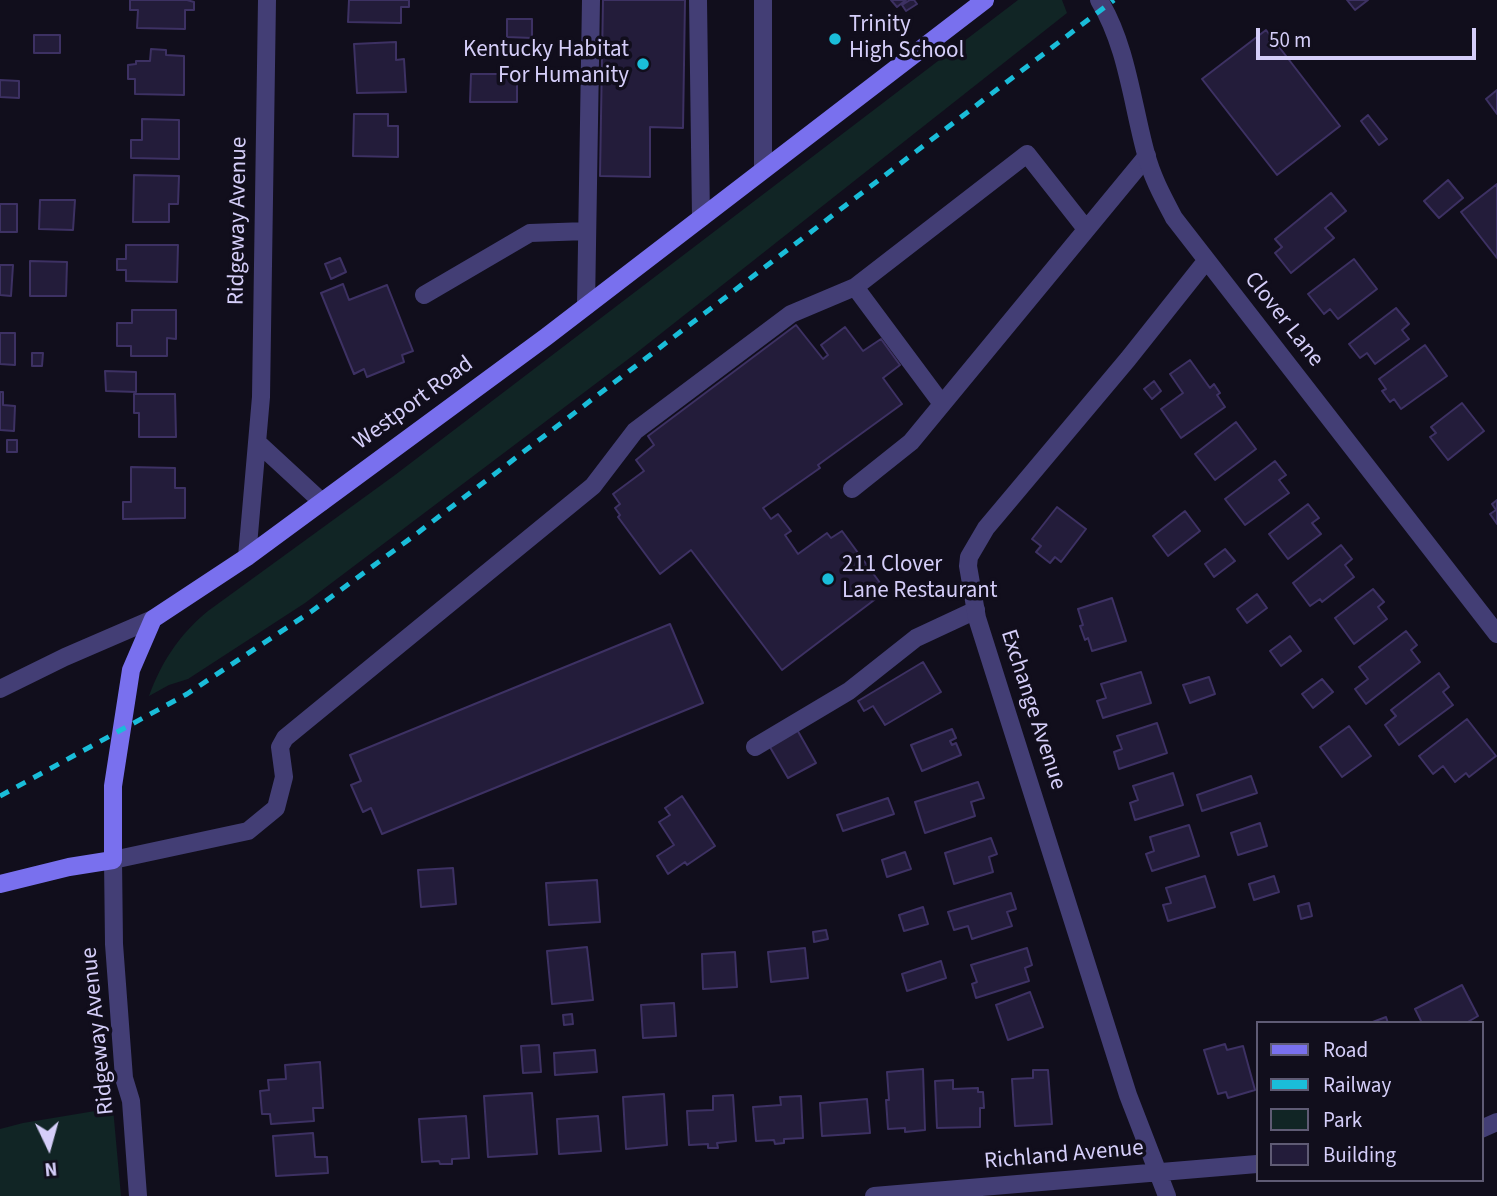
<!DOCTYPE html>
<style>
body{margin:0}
#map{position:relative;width:1497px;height:1196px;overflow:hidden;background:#110e1c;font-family:"Source Sans 3",sans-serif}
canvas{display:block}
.legend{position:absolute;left:1256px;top:1021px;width:228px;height:161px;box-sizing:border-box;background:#110e1c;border:2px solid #5f5b74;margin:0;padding:9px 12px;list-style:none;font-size:21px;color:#d5cef9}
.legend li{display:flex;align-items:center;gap:14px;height:35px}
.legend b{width:35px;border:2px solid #5f5b74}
.north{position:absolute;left:14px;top:1112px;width:70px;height:70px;-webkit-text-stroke:5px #110e1c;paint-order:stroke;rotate:175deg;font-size:19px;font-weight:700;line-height:28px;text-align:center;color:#d5cef9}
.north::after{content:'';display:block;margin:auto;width:24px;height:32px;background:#d5cef9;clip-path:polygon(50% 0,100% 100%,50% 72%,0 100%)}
.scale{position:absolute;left:1256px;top:28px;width:220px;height:32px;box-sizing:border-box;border:4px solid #d5cef9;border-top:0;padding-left:9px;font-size:21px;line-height:24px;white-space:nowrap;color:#d5cef9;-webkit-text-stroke:5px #110e1c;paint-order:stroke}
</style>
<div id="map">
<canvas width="1497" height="1196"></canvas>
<ul class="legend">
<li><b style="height:9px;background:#7970ee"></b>Road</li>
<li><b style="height:9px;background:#1abdd9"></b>Railway</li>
<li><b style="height:19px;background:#112525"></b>Park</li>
<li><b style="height:19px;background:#231c3a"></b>Building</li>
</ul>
<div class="north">N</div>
<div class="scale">50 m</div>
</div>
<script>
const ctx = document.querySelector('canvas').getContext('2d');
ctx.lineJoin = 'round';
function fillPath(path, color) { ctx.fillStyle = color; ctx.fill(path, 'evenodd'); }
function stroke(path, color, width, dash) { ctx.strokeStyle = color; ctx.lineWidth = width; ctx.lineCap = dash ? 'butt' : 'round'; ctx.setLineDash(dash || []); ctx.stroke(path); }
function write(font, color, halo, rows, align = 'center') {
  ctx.font = font + ' "Source Sans 3",sans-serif'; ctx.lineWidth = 7; ctx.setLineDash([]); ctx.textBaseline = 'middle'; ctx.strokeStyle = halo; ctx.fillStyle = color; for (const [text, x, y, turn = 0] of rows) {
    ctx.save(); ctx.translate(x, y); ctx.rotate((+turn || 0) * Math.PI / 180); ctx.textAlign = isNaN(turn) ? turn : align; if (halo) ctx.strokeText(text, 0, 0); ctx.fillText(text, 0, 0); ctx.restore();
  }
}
const green = new Path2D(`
 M1018,0H1062L1067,13L635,354L305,603L188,679L169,685L149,696C162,661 179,635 208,611L395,475Z
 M113,1108L121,1196H0V1129L23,1123Z`);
const building = new Path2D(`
 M130,0H187L194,2V10H185V29L137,28L138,10H130Z
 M349,0H409V7H401V23L348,22Z
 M603,0H685L683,128L650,127V177L600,176Z
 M891,0H906L897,7Z
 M910,0H914L917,4L906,11L902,5Z
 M1347,0H1368L1355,10Z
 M507,19H532V38L507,37Z
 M1266,30L1340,126L1277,175L1202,79Z
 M34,35H60V53H34Z
 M396,42V60L404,59L406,92L357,93L354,44Z
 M151,49L166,50V55L184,56V95L135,94V79H128V65L136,64V61H150Z
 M471,74H517V102H470Z
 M0,80L19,81V98L0,97Z
 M1497,90V114L1486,99Z
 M354,114H388V126H398V157L353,156Z
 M1368,115L1387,139L1379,145L1361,121Z
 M142,119L179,120V159L131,158V140H142Z
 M134,175L179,176L178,204H169V222H133Z
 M1448,180L1463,198L1439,218L1424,201Z
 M1497,184V258L1461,212Z
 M1331,193L1346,211L1325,228L1334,238L1291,273L1275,253L1282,247L1275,239Z
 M40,200H75L73,230L39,229Z
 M0,204H17V232H0Z
 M126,245H178L177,282L126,281V270H117V259H126Z
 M340,258L346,272L331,279L325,264Z
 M1354,259L1377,289L1338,319L1330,309L1324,314L1308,294Z
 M30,261L67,262L66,296H30Z
 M0,265H13L11,296L0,295Z
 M343,284L349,300L387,285L413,351L402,355L404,362L367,377L364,369L354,374L321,293Z
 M1396,308L1409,324L1402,330L1409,339L1375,364L1367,353L1360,358L1349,344Z
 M132,310H176V339L167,338V356H131V346H117V323H132Z
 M796,325L823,359L828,355L821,345L845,327L863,351L881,339L900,365L883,378L902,404L818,465L820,468L763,508L771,519L778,514L791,531L785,535L798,554L827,533L831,538L842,531L886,591L782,670L691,550L660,574L618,517L620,515L615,508L620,504L613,494L644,471L636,460L654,445L648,436Z
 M0,333H15V365L0,364Z
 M1425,345L1447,376L1401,409L1394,399L1390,402L1382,391L1386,389L1379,379Z
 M32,353H43L42,366H32Z
 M1190,360L1210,388L1214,384L1220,393L1217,395L1225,407L1181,438L1161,409L1183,393L1170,374Z
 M105,371L136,372V392L106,391Z
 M1154,381L1161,391L1152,399L1144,389Z
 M0,392H3V405L15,406L14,431L0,430Z
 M134,394H175L176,437H139V413H134Z
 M1462,403L1484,431L1448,460L1430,437L1436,433L1431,427Z
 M1236,422L1256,449L1215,480L1195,454Z
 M7,440H17V452H7Z
 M1275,461L1286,475L1279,480L1289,493L1245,525L1225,499Z
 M131,467L175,468V488H185V518L123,519V502H131Z
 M1497,500V524L1490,514L1496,510L1492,504Z
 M1308,504L1319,518L1312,523L1321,534L1288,559L1269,534Z
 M1057,507L1086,529L1061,562L1055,557L1050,563L1036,552L1041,546L1032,539Z
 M1185,511L1200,531L1168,556L1153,536Z
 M1341,545L1352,559L1345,565L1354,577L1322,602L1320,599L1310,606L1293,583Z
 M1225,549L1235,561L1214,577L1205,564Z
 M1373,589L1384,602L1378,607L1387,619L1354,644L1335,618Z
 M1257,594L1267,608L1247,623L1237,609Z
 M1112,598L1126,641L1092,651L1088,638L1085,640L1080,626L1083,625L1078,609Z
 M670,624L703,703L382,834L371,808L363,812L351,785L361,781L350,755Z
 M1406,631L1417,645L1411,650L1420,662L1366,704L1355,689L1368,679L1359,667Z
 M1290,636L1301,651L1281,666L1270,651Z
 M923,662L941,692L885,725L873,706L864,711L858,701Z
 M1141,672L1151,703L1103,718L1097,701L1106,698L1101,684Z
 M1439,673L1449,687L1443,692L1453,705L1399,745L1385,725L1396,716L1391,710Z
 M1209,677L1215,694L1190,703L1183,685Z
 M1322,679L1333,692L1313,708L1302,694Z
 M1467,719L1496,756L1469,777L1466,773L1455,782L1443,766L1433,774L1419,756Z
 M1157,723L1167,753L1119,769L1114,752L1122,749L1117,736Z
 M795,726L816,763L788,778L767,742Z
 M1349,726L1371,756L1342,777L1320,747Z
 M952,729L956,738L950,741L952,745L956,743L961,755L922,771L911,745Z
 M1173,773L1183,805L1135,820L1130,803L1138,800L1133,786Z
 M1251,776L1257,793L1202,811L1197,795Z
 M978,782L984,798L971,802L975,816L925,833L915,802Z
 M682,796L715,846L687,865L685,862L668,874L657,856L674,845L659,822L670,815L665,808Z
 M888,798L894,814L843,831L837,815Z
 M1260,823L1267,846L1238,855L1231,833Z
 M1189,825L1199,856L1152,871L1146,854L1154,851L1150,837Z
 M991,838L997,854L989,857L993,872L954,884L945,853Z
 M905,852L911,869L887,877L882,860Z
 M453,868L456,904L421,907L418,870Z
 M1205,876L1215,907L1168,921L1163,905L1171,903L1166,888Z
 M1274,876L1279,892L1254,900L1249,884Z
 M597,880L600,922L549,925L546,883Z
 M1011,893L1016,909L1007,912L1012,926L972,939L968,926L954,930L948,912Z
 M1309,903L1312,916L1301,919L1298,906Z
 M923,907L928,924L904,931L899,915Z
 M826,930L828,939L814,942L813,932Z
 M587,947L593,1000L552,1004L547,951Z
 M805,948L808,978L771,982L768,952Z
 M1027,948L1032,965L1025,968L1029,981L976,998L972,984L977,982L971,965Z
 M735,952L737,987L703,989L702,954Z
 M941,961L946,978L907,991L902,974Z
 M1462,985L1478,1016L1466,1023H1422L1415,1009Z
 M1030,992L1043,1027L1008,1040L996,1005Z
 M674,1003L676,1036L643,1038L641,1005Z
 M572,1014L573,1024L564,1025L563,1015Z
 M1386,1017L1388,1023H1370Z
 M1225,1044L1227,1050L1243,1046L1255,1090L1228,1098L1226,1092L1218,1094L1204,1050Z
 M539,1045L541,1072L523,1073L521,1046Z
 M595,1050L597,1072L555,1075L554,1053Z
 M320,1062L323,1108H313L314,1121L271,1124L270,1114H262L260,1091L269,1090L268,1080L286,1079L285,1065Z
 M923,1069L925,1130L905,1132V1128L888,1129L886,1100H889L887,1072Z
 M1033,1070H1048L1052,1124L1015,1126L1012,1079L1033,1078Z
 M953,1080V1089L978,1088V1092H983L984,1108H980V1127L937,1128L935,1081Z
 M532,1093L537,1154L488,1157L484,1096Z
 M664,1094L667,1145L626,1149L623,1097Z
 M733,1095L736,1141L717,1143L718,1148H708V1144L689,1145L687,1111L713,1110V1096Z
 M801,1096L803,1138L784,1139V1143L775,1144L774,1140L756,1141L753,1107L781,1105L780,1097Z
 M867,1099L870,1133L822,1136L820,1103Z
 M466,1116L469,1158L452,1159V1164H440L439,1161L422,1162L419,1119Z
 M598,1116L601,1151L559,1154L557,1119Z
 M313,1133L315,1157H327L328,1173L276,1176L273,1136Z`);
const service = new Path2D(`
 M698,0L701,218
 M424,295L530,233L587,231
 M586,306L591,0
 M942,404L855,287L1027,154L1086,229
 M852,489L911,442L1147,156
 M755,747L849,691L916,638L976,610
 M113,860L248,831L276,808L284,777L280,747L285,738L593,486L635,431L791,314L855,287`);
const minor = new Path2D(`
 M1099,0C1127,46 1132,103 1146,154C1152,177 1163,197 1174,218L1497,634
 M763,170V0
 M257,442L322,502
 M247,557L261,397L267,0
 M0,689L65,657L153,619
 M113,860L114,944L124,1078L131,1101L138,1196
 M1481,1129L1497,1122
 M874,1196L1257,1164
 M1167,1196L1128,1095L977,618L968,566L969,557L986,528L1128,359L1206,261`);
const secondary = new Path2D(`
 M0,884L69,867L113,860V786L131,670L153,619L247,557L546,337L985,0`);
const rail = new Path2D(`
 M0,796L187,694L312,611L411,538L1114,0`);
const markers = [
 [835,39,7,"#1abdd9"],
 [643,64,7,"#1abdd9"],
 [828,579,7,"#1abdd9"]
];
const poiNames = [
 ["Trinity",849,26],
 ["High School",849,52],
 ["Kentucky Habitat",629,51,"right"],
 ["For Humanity",629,77,"right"],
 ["211 Clover",842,566],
 ["Lane Restaurant",842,592]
];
const streetNames = [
 ["Ridgeway Avenue",239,221,-89],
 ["Clover Lane",1283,320,52],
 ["Westport Road",414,404,-36],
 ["Exchange Avenue",1032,710,72],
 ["Ridgeway Avenue",99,1031,-96],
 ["Richland Avenue",1064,1156,-5]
];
fillPath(green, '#112525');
fillPath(building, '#231c3a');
stroke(building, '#3d3163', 2);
stroke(service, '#433e75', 18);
stroke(minor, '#433e75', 18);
stroke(secondary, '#7970ee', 18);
stroke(rail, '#1abdd9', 5, [10, 9]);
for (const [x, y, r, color] of markers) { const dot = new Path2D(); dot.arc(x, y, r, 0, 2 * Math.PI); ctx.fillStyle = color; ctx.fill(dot); stroke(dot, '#110e1c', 2.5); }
write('23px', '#d5cef9', '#110e1c', poiNames, 'left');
write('23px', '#d5cef9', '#110e1c', streetNames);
</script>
